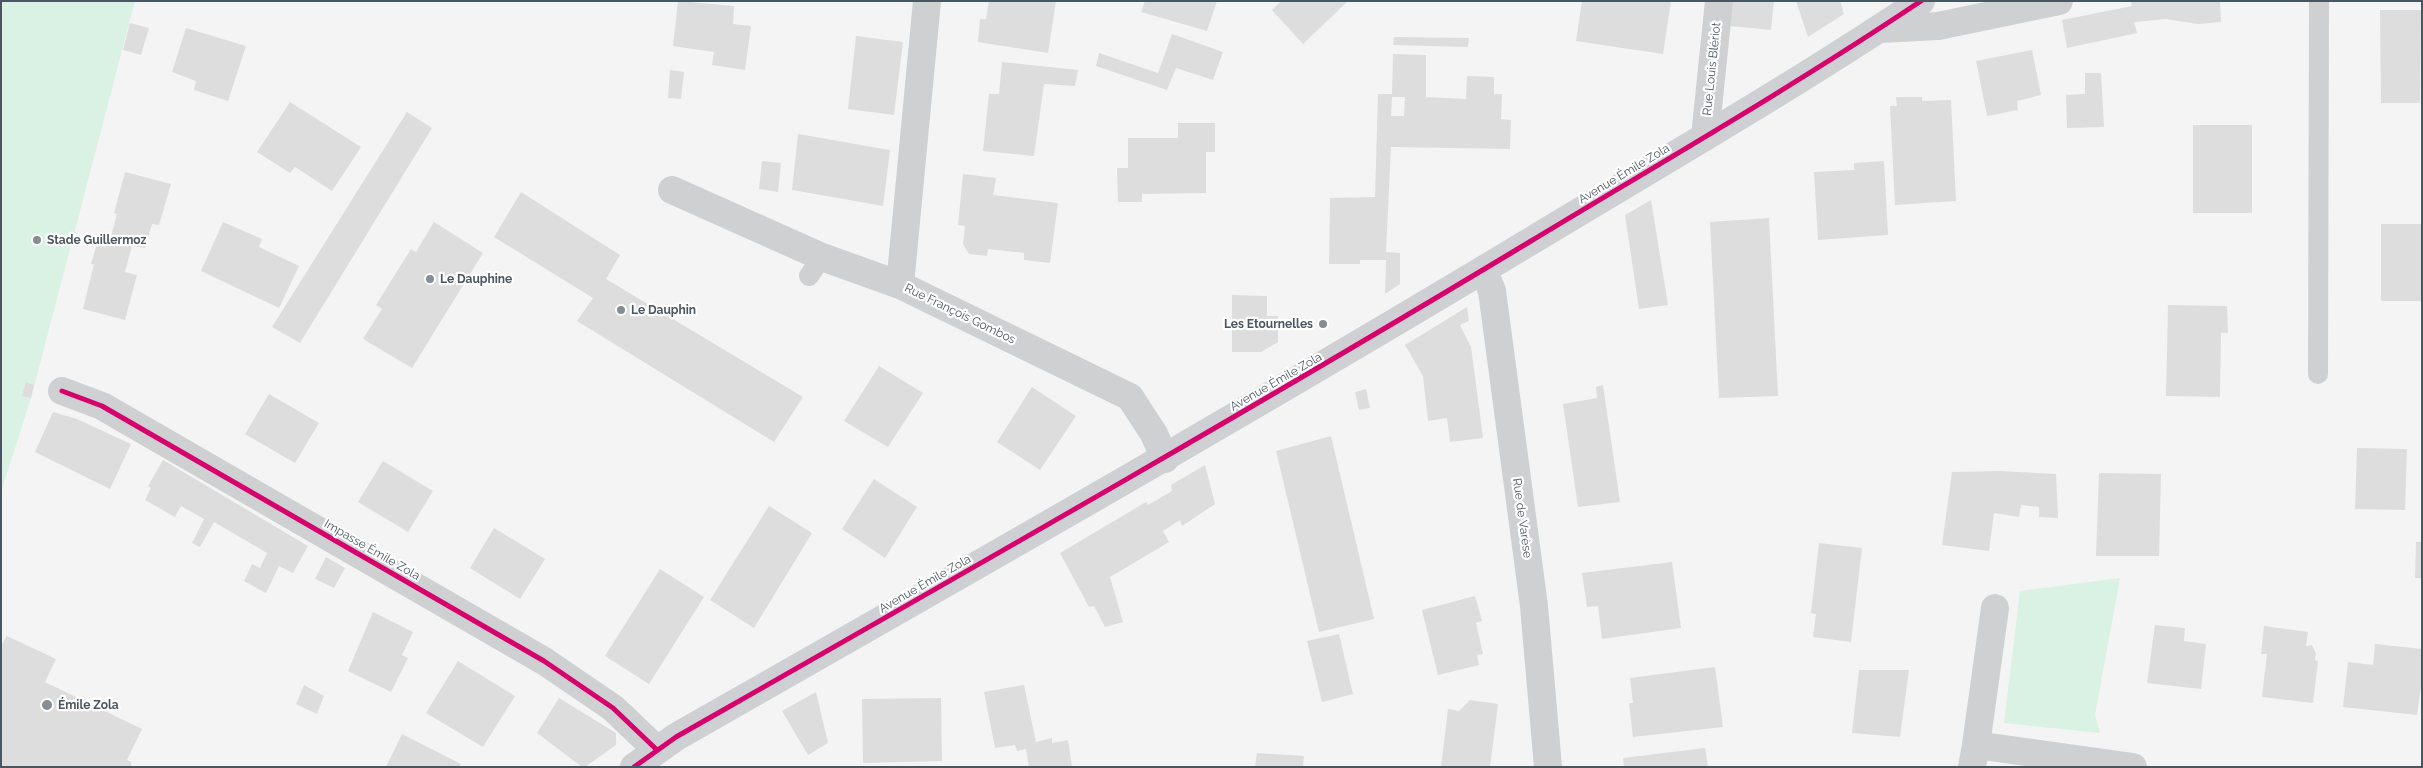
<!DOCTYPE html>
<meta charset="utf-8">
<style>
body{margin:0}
#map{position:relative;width:2423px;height:768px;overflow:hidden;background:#f4f4f4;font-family:Raleway,sans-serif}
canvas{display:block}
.frame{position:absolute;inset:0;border:2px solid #4a5661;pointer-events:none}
</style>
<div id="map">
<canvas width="2423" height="768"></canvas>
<div class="frame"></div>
</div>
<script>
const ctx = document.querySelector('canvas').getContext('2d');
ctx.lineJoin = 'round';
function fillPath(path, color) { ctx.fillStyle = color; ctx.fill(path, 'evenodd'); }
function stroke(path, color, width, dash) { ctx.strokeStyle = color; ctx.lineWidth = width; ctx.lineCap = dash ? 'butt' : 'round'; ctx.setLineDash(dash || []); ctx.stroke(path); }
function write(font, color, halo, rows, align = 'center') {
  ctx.font = font + ' Raleway,sans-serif'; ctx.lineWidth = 4.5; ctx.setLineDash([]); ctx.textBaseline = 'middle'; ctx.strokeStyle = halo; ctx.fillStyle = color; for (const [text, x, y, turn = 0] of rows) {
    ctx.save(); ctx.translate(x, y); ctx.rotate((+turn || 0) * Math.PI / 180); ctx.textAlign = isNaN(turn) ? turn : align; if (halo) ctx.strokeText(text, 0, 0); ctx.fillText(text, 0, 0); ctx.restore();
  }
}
const green = new Path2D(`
 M1,1H135L31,398L1,492Z
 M2120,578L2095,715L2100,733L2004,723L2020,591Z`);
const building = new Path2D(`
 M678,1L734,6L733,24L751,26L745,70L712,65L714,52L673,46Z
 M989,1H1056L1048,53L978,42L980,19H986Z
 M1145,1H1217L1207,31L1141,12Z
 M1281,1H1348L1303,44L1272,10Z
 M1582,1H1671L1663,54L1576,41Z
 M1733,1H1774L1771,30L1730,26Z
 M1796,1H1840L1844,14L1808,37Z
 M2131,1H2220L2221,22L2198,24L2166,19L2134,22L2137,33L2067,48L2062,20L2132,6Z
 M2380,10H2421L2420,103H2381Z
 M130,23L149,28L141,55L123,50Z
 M186,28L246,46L228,101L194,90L196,81L172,72Z
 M1172,34L1223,52L1213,80L1176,68L1167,90L1096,66L1099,53L1158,73Z
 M856,36L903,42L894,115L848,109Z
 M1394,37L1469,38L1468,47L1393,45Z
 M2032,50L2041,95L2017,101L2018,110L1987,116L1976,61Z
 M1393,54L1426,55V97L1466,99L1467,76L1494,77V94H1502L1501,119L1511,120L1510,149L1391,147L1386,252L1400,253V284L1385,294L1386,260H1360V264H1329L1330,198L1375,197L1378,94H1392ZM1392,97H1405L1404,116H1391Z
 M1002,62L1078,70L1075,86L1044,84L1034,156L983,151L989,94H999Z
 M670,70L684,72L681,99L668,98Z
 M2085,73H2101L2104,127L2067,128L2066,95L2085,94Z
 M1896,97H1922V101L1951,100L1956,201L1895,205L1890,106H1897Z
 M290,102L361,147L332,191L295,167L290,173L257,152Z
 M407,112L432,128L300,343L272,327Z
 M1178,123H1215V152H1206V193L1142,194V202H1118L1117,168H1128V138H1178Z
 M2193,125H2252V213H2193Z
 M798,134L890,150L883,206L792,190Z
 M762,161L781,163L778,192L759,189Z
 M1884,161L1888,235L1818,240L1814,172L1854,170V163Z
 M125,172L171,184L159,225L152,224L145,248L132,246L125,272L137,275L125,320L83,309L94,264H91L99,237L110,240L117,214L114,213Z
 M963,174L996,178L993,195L1058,203L1050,263L1024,260V253L988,249L987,256L969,254L963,244L965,226L958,225Z
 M521,192L620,255L606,279L803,397L774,442L577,321L593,298L494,237Z
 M1651,200L1668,305L1639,309L1625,215Z
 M1769,218L1778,396L1719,398L1710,222Z
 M223,222L262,239L259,247L299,266L279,308L201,271Z
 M434,222L483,253L412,368L363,339L382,309L376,305L411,249L416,252Z
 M2381,224H2422V301H2381Z
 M1232,295L1267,296V316H1278V342L1261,352H1232Z
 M2168,305L2227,306L2228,333H2221L2220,397L2166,396Z
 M1467,307L1469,321L1460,325L1471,347L1483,438L1450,442L1447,418L1428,421L1423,376L1405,345Z
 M879,366L923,393L888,447L844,421Z
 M26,382L34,385L31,398L22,396Z
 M1603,385L1620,502L1578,507L1563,404L1597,398L1596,387Z
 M1032,387L1076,416L1040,470L997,442Z
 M1366,389L1370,408L1359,410L1355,392Z
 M269,394L319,423L295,463L245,434Z
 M53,412L77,419L131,444L110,489L35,452Z
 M1331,436L1374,619L1319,632L1276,451Z
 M2357,448L2407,449L2405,510L2355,509Z
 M163,460L308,546L293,573L279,566L266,593L244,581L252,564L260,568L267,553L214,522L200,547L192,543L204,519L181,506L175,517L145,500L151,488L148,486Z
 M383,461L433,491L408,532L358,502Z
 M1205,465L1215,504L1182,526L1180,520L1163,531L1169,542L1110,577L1123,622L1105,627L1094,606L1089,607L1060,553L1146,502L1148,505L1172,491L1171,485Z
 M2000,471L2056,474L2058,518L2039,517V507L2021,505L2019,517L1994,513L1989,551L1942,545L1952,472Z
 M2099,473L2161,474L2159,556H2096Z
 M874,479L917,507L885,558L842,529Z
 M769,506L812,533L754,628L710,600Z
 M494,528L545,559L520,599L470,568Z
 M2416,542H2422V578H2415Z
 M1819,543L1862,548L1851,642L1813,637L1816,614L1811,613Z
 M326,557L345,568L334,588L315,579Z
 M1672,562L1681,628L1602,639L1598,606L1587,607L1582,573Z
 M660,569L704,597L649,684L605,656Z
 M1475,596L1482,621L1476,623L1483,654L1477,655L1479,665L1438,675L1422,610Z
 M373,612L413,632L402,655L408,658L391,692L348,671Z
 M2155,625L2185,628L2184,641L2206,644L2201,689L2147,683Z
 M2264,626L2308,632L2306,646L2312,645L2316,654L2315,660L2318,661L2313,703L2262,697L2267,654H2261Z
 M1339,634L1353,694L1322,702L1307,641Z
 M7,636L56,659L45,682L142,729L127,760L131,762V767H1V646Z
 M2375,644L2422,649V679L2417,715L2343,707L2348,662L2373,665Z
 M458,661L515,696L483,747L426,713Z
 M1715,667L1723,727L1633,737L1629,703H1633L1630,678Z
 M1859,670H1909L1900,737L1852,733Z
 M304,685L324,696L317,714L296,704Z
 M1024,685L1036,742L1052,738V743L1068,740L1072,767H1029L1026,749L1017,751L1015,745L995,748L984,692Z
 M816,692L828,743L808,755L782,711Z
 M559,698L616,733V745L585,767H582L537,733Z
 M941,698L942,761L863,763L862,699Z
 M1470,700L1498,704L1490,767H1441L1448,709L1459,711Z
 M402,734L461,764L459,767H386Z
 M1705,748L1708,767H1624L1623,758Z
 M1257,753L1304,756L1303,767H1255Z`);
const service = new Path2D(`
 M809,276L822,257
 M2318,374L2319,1`);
const minor = new Path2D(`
 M927,1L900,285L1130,397L1154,434L1165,459
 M1705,137L1719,1
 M672,190L822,257L900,285
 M1484,271L1492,291L1534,606L1548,767
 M62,391L102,406L544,661L613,708L656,749
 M1976,745L1995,608
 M1972,767L1976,745L2133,767`);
const tertiary = new Path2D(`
 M1880,29L1938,26L2059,1`);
const secondary = new Path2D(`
 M634,767L676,737C962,574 1249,411 1531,241C1662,162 1794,86 1921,1`);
const cycleway = new Path2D(`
 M62,391L102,406L544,661L613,708L656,749
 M634,767L676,737C962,574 1249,411 1531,241C1662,162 1794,86 1921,1`);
const markers = [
 [37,240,5,"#868d94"],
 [430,279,5,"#868d94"],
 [621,310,5,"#868d94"],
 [1323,324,5,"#868d94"],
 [47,705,6,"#868d94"]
];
const streetNames = [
 ["Rue Louis Blériot",1712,69,-84],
 ["Avenue Émile Zola",1624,174,-31],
 ["Rue François Gombos",960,314,26],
 ["Avenue Émile Zola",1276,382,-30],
 ["Rue de Varèse",1522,518,82],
 ["Impasse Émile Zola",372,550,30],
 ["Avenue Émile Zola",925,584,-30]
];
const poiNames = [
 ["Stade Guillermoz",47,240],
 ["Le Dauphine",440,279],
 ["Le Dauphin",631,310],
 ["Les Etournelles",1313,324,"right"],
 ["Émile Zola",58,705]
];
fillPath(green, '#d9f2e3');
fillPath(building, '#ddddde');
stroke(service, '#ced0d2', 20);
stroke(minor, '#ced0d2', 28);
stroke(tertiary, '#ced0d2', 28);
stroke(secondary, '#ced0d4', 28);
stroke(cycleway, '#d6006c', 5);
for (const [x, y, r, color] of markers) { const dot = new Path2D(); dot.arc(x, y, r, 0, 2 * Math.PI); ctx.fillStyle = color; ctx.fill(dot); stroke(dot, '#fff', 2); }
write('12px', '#4a5661', '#fff', streetNames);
write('bold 12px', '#4a5661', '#fff', poiNames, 'left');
</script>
